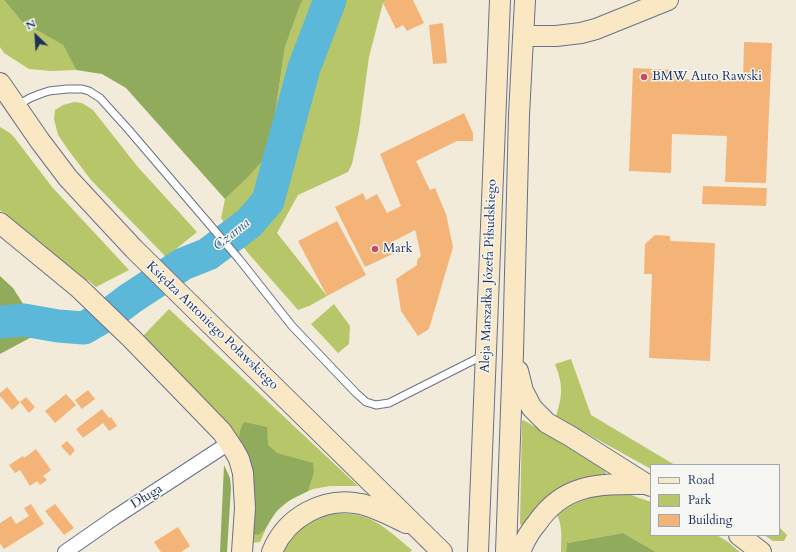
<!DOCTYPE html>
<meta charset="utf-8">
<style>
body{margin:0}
#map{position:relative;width:796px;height:552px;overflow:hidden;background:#f3ebda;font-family:Cardo,serif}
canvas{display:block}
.legend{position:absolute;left:650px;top:464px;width:130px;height:72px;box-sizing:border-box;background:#f6f6f2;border:1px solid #9ea6b7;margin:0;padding:5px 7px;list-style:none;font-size:12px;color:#1b2f5e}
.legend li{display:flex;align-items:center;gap:8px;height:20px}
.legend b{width:20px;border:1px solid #9ea6b7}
.north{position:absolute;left:16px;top:16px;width:40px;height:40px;-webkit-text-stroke:3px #f6f6f2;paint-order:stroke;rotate:335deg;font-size:11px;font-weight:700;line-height:16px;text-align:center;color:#1b2f5e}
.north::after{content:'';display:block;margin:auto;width:14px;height:18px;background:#1b2f5e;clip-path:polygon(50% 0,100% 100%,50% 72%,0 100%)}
</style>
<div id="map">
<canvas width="796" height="552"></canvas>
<ul class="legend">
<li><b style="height:5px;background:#fae7c3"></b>Road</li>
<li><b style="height:11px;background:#b6c668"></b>Park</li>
<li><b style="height:11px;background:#f4b478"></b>Building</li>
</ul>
<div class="north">N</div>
</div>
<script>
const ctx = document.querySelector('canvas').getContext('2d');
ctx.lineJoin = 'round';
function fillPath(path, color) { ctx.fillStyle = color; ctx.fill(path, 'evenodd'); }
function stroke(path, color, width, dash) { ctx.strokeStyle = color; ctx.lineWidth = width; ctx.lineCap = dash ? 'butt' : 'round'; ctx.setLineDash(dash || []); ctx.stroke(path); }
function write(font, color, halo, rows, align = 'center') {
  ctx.font = font + ' Cardo,serif'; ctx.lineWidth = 3; ctx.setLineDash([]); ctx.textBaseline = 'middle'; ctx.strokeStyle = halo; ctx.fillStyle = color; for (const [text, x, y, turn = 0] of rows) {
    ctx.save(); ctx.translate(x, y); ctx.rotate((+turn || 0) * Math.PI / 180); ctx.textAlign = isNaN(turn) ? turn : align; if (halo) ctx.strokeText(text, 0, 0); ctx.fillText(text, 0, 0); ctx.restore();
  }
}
const green = new Path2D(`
 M0,0H4L22,22L63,45L76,70L51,71L29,69L4,53L0,47Z
 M303,0H388L383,3L369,57L359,130L352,164L348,172L298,195L277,233L327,296L309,306L298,310L248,253L221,218L225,199L245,180L275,114L285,47L300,4Z
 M74,102L82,103L93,110L137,166L197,232L166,257L91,180L69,151L58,135L54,119L55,110L63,105Z
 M0,127L10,133L14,137L52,187L129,270L96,287L88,280L83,284L0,210Z
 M334,304L350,326L349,344L338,353L311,324Z
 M169,309L358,486H330L313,489L291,499L277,511L269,522L260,542L250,543L252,472L142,337Z
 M571,359L591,415L675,465H651V469L584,432L556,416C563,394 563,385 555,364Z
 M523,420L539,429L605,471L606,473V474L603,475L590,477L582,480L537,507L522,525H521L520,523L522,422Z
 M607,493L631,495L651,502V535H717L728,542L740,552H656L623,533L567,543L566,552H561C561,540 563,526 557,515L570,505L586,498Z
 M331,514C370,510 384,527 412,550L410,552H283C294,531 308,521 331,514Z
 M779,527L787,535L784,541H773L764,535H779Z`);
const forest = new Path2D(`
 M4,0H303L300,5L285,47L275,114L264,159L245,180L225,199L126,88L102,74L76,70L63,45L22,22Z
 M0,276L13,288L41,332L0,354Z
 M244,422L267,427L268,445L277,453L313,463L314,472L308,491C296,497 284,502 276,512C269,521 268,528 259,535L251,534L241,446C238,436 239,431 244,422Z
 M224,465L230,478L231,488L227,552H220Z
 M623,533L656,552H566L567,543Z`);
const water = new Path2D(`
 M0,315L41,317L69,323L81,322L90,319L99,327C86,337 62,331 47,329C31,327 16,326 0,326Z`);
const river = new Path2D(`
 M0,322L24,320L58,326L84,328L115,310L131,298L183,264L208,254L249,223L268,201L304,68L330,0`);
const building = new Path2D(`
 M388,0H413L424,23L407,31L403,25L396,29L383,3Z
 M443,23L447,63L433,64L429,25Z
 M744,42L772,43L766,183L725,182L727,136L672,134L671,173L629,171L633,68L675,70L674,79L743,81Z
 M464,113L473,133V141H457L416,161L430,190L435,188L446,214L453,247L429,329L418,336L401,311L396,279L417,265V260L421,256L416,233L415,230L392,242L397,252L365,267L335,207L363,193L366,200L377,194L387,213L401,206L380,154Z
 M703,186L767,188L766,206L702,204Z
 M337,221L366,275L327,296L298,241Z
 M655,235L670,236V241L715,243L710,361L649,358L652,274H644L645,244Z
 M7,387L20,403L12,410L0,396V393Z
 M88,390L95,399L82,409L75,400Z
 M66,394L76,405L55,423L45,411Z
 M26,397L35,407L29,413L20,402Z
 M102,409L109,418L111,417L117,426L109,431L103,423L83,438L76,429Z
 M67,441L75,450L70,456L61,446Z
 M36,449L51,470L43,476L47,480L40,485L37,481L30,486L20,470L15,473L9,465L23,456L24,458Z
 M31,504L44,524L4,549L0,543V523L11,516L16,524L29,516L24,508Z
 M55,504L74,528L64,535L45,511Z
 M178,527L190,546L181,552H161L154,542Z`);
const lane = new Path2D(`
 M18,105L30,98L40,94L49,91L67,89H82L89,91L100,98L128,129L239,259L292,326L356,393L366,402L376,405L389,403L484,355`);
const street = new Path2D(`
 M65,552L114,518L229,443`);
const secondary = new Path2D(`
 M523,36H556L581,33L596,29L668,0
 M0,83L40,141L68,178L134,249L442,552
 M0,223L79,288L132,339L222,432L234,450L239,459L243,473L245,508L242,552
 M518,371L523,391L532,408L547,423L570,436L646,484L651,486
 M739,535L761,552
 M272,552C286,517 324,496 361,504C377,508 392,516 406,523
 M478,552L500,0
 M506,552L513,353L519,115L525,0
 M520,552C524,542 530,531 537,523C565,482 601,484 646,484`);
const markers = [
 [644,77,4,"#d1495b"],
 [375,249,4,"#d1495b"]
];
const poiNames = [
 ["BMW Auto Rawski",652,77],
 ["Mark",383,249]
];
const streetNames = [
 ["Aleja Marszałka Józefa Piłsudskiego",489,276,-88],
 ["Księdza Antoniego Poławskiego",212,326,44],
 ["Długa",147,497,-32]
];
const waterNames = [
 ["Czarna",232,235,-39]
];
fillPath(green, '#b6c668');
fillPath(forest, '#90ab5c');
fillPath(water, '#5bb8d9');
stroke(river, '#5bb8d9', 33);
fillPath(building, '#f4b478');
stroke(lane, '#677189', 9);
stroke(street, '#677189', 16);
stroke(secondary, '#677189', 22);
stroke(lane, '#fff', 7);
stroke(street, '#fff', 14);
stroke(secondary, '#fae7c3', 20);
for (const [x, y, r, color] of markers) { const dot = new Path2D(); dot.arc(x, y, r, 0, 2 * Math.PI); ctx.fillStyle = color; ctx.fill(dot); stroke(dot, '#f6f6f2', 1.5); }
write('13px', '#1b2f5e', '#f6f6f2', poiNames, 'left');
write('13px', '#1b2f5e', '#f6f6f2', streetNames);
write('italic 14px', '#2e5883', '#f6f6f2', waterNames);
</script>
